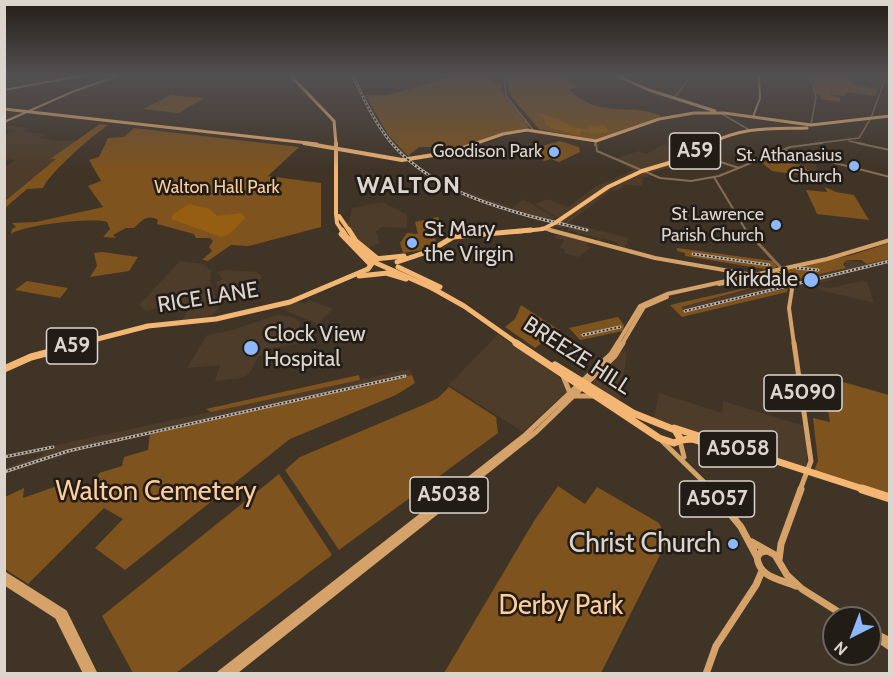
<!DOCTYPE html>
<style>
body{margin:0}
#map{position:relative;width:894px;height:678px;overflow:hidden;background:#403427;font-family:Cabin,sans-serif}
canvas{display:block}
.frame{position:absolute;inset:0;border:6px solid #dcd5cd;pointer-events:none}
.north{position:absolute;left:822px;top:606px;width:60px;height:60px;box-sizing:border-box;background:#221c17;border:2px solid #6c6660;border-radius:50%;rotate:222deg;font-size:16px;font-weight:700;line-height:24px;text-align:center;color:#dcd5cd}
.north::after{content:'';display:block;margin:auto;width:21px;height:27px;background:#8db9fc;clip-path:polygon(50% 0,100% 100%,50% 72%,0 100%)}
</style>
<div id="map">
<canvas width="894" height="678"></canvas>
<div class="frame"></div>
<div class="north">N</div>
</div>
<script>
const ctx = document.querySelector('canvas').getContext('2d');
ctx.lineJoin = 'round';
function fillPath(path, color) { ctx.fillStyle = color; ctx.fill(path, 'evenodd'); }
function stroke(path, color, width, dash) { ctx.strokeStyle = color; ctx.lineWidth = width; ctx.lineCap = dash ? 'butt' : 'round'; ctx.setLineDash(dash || []); ctx.stroke(path); }
function write(font, color, halo, rows, align = 'center') {
  ctx.font = font + ' Cabin,sans-serif'; ctx.lineWidth = 5; ctx.setLineDash([]); ctx.textBaseline = 'middle'; ctx.strokeStyle = halo; ctx.fillStyle = color; for (const [text, x, y, turn = 0] of rows) {
    ctx.save(); ctx.translate(x, y); ctx.rotate((+turn || 0) * Math.PI / 180); ctx.textAlign = isNaN(turn) ? turn : align; if (halo) ctx.strokeText(text, 0, 0); ctx.fillText(text, 0, 0); ctx.restore();
  }
}
const built = new Path2D(`
 M10,126L29,128L23,132L46,134L40,138L57,141L78,140L51,158L57,159L8,198H5V167L15,160L5,159L4,136L17,131L5,129Z
 M664,144L680,148L682,145L705,151L684,167L679,165L647,174L649,177H643L642,186L625,185L617,191L612,190L568,223L629,238L625,249L619,247L617,242L602,238L599,242H597L598,238L582,234L576,236L578,233L568,230L569,227L552,228L560,219L535,204L547,199L568,207L595,187L633,170L615,159L638,151L646,154Z
 M785,151L814,160L818,172L777,160L775,155Z
 M454,187L512,208L523,199L556,218L553,219L556,221L553,222L502,207Z
 M382,202L407,214V228L381,227L375,232L379,236L377,239L380,243L366,249L344,223L349,222L352,208Z
 M557,234L589,242L587,246L591,247L579,257L564,253L565,249L560,248L564,240L555,238Z
 M889,259V263L830,278L833,280L803,286L794,280L844,267L847,260L867,264Z
 M180,261L204,264L211,271L210,282L219,309L210,316L182,320L188,309L161,311L160,307L146,311L139,305Z
 M228,270L257,272L263,278L221,296L216,282L223,279L217,272Z
 M785,280L788,288L686,312L681,307Z
 M863,281L867,282L874,303L820,290L819,286L829,288Z
 M309,300L333,309L318,324L291,313L281,306L297,301L305,304Z
 M277,315L292,317L300,322L297,344L269,349L257,359L249,374L241,378L215,381L220,365L187,368L207,335L232,330Z
 M498,334L558,376L565,387L566,392L523,432L449,385Z
 M622,351L627,353L619,403L595,388L593,382Z
 M410,369L412,375L97,445L5,474V468L43,455L44,452L5,459V456Z
 M659,393L722,413L723,401L804,426L808,451L806,467L802,469L654,419Z`);
const green = new Path2D(`
 M453,76L493,78V82L501,83V90L507,99L529,126L527,128L500,134L443,153L438,147H419L409,155L410,158L389,136L365,95H388Z
 M506,76H564L578,88L569,89C599,120 629,102 662,116L595,140L539,129L510,95Z
 M812,76L849,78L854,85L878,89L875,96L847,92L844,96L831,94L833,90L830,94L840,98V102L821,99V95L816,94Z
 M171,95L205,98L178,113L143,109Z
 M100,124L108,125C93,135 50,172 43,188L27,189L5,208V201L56,159H50Z
 M134,128L299,147L268,176L321,183V227L249,246L231,245L208,261L202,260L212,251L209,247L213,241L210,238H196L194,234L157,224L158,220C146,213 140,223 134,228H126L113,235L116,238L103,237L110,229L107,222C94,217 22,225 11,234L12,229L16,227L12,223L36,222L103,207L88,186L101,181L89,160L99,157L108,138L124,137Z
 M560,141L579,147L580,152L559,162L551,159L544,161L527,150Z
 M777,160L805,166L807,170L818,172L821,178L772,171L761,162Z
 M825,187L836,192L854,195L869,220L817,214L806,190L827,192Z
 M438,217L442,226L434,229L436,243L424,250L403,253L400,243L407,233L418,234L415,222L424,220L426,226L435,225L433,218Z
 M889,243V259L867,264L861,260H847L843,264L846,268L794,280L786,269L852,255Z
 M677,248L773,261L777,267L770,270L685,256V253L677,251Z
 M102,252L138,257L129,271L90,277L97,266L94,253Z
 M785,279L681,307L686,312L788,288L787,292L682,317L670,305Z
 M27,281L68,288L60,298L15,290Z
 M521,305L559,330L535,348L505,327L515,319Z
 M618,317L624,325L623,331L580,340L569,328Z
 M359,375L360,380L211,412L206,409Z
 M412,375L415,383L396,395L290,439L125,570L95,548L123,519L104,508L28,584L5,569V497L24,488L23,498L60,485V497L94,487L99,473L122,466L124,457L148,450L150,434Z
 M822,376L889,395V495L814,471L818,461L813,418L830,422Z
 M449,387L496,417L498,433L339,550L285,470L300,457L423,405L438,398Z
 M279,474L332,555L176,673H133L102,616Z
 M558,486L585,504L597,487L659,523L667,541L601,673H444L534,521Z`);
const water = new Path2D(`
 M536,113C554,114 572,130 589,130L587,125L600,127L599,125H604L609,132L597,134L581,131L580,135C568,134 563,129 549,128L551,126L545,124L544,117Z
 M189,204L210,209L217,216L242,213L245,218L230,234L221,237L171,219L173,214Z`);
const minorFar2 = new Path2D(`
 M504,76L506,96L534,131
 M810,76L816,97L811,125
 M674,98L691,76
 M722,114L748,129
 M849,141L864,144
 M595,144L596,141V144
 M811,144L859,138L871,118L886,76`);
const minorFar1 = new Path2D(`
 M596,143L597,151L660,178L691,181L719,176L790,147L822,143
 M857,143L890,150
 M595,145L596,143
 M784,150L890,177
 M693,153L739,168
 M714,177L747,232`);
const minor = new Path2D(`
 M746,230L781,268`);
const majorFar4 = new Path2D(`
 M4,90L80,76
 M753,117L760,98L759,76
 M4,122L72,92L117,76`);
const majorFar3 = new Path2D(`
 M542,228L556,232`);
const majorFar2 = new Path2D(`
 M550,230L655,258L747,274
 M776,273L786,277
 M719,284L746,279
 M792,289L789,308L794,344
 M617,344L640,306L667,294L827,259L890,240
 M622,344L644,307L667,297`);
const majorFar1 = new Path2D(`
 M794,343L811,461L800,490
 M563,376L570,393
 M575,396H593
 M661,440L712,490
 M680,441L684,457
 M455,490L524,436L611,354L618,343
 M463,490L536,432L615,356L623,343`);
const major = new Path2D(`
 M710,489L741,527L757,557
 M752,542L775,555L787,575L802,589L848,618
 M767,551L761,552L757,557C759,578 780,579 796,586
 M779,560L781,544L801,489
 M4,575L64,613L94,674
 M4,581L58,616L87,674
 M870,631L890,641
 M870,633L890,647
 M220,674L457,489
 M231,674L464,489
 M706,674L716,646L756,585L762,571`);
const highwayFar4 = new Path2D(`
 M291,76L334,121L336,144
 M617,76L649,90L715,111
 M4,109L317,144
 M474,144L503,134L527,130L596,141L659,119L694,113H724L811,125L890,116
 M709,144C744,126 769,129 807,128`);
const highwayFar3 = new Path2D(`
 M304,143L402,160L452,152L478,143
 M336,143V214L337,223L343,232
 M339,216L350,232
 M558,221L608,187L642,171L679,160L712,143
 M514,232L543,229L553,224`);
const highwayFar2 = new Path2D(`
 M342,230L346,236
 M349,230L356,241L378,259
 M341,234L370,264
 M397,262L430,251L453,237L531,230
 M398,267L440,287
 M368,269L375,259L404,256
 M386,273L406,279
 M359,276L388,273
 M432,288L464,306L518,344
 M78,344L148,326L216,319L290,302L368,269`);
const highwayFar1 = new Path2D(`
 M516,343L659,438L674,443L681,440
 M555,365L633,413L675,430L681,440
 M4,369L31,357L84,343
 M674,428L866,490
 M681,440L692,439L715,446`);
const highway = new Path2D(`
 M862,489L890,498`);
const rail = new Path2D(`
 M353,76C364,100 377,127 395,147C443,199 521,214 587,230
 M693,254L769,265
 M797,268L818,270
 M685,311L890,261
 M583,335L620,327
 M4,457L53,447
 M4,472L68,451L405,376`);
const majorBridge = new Path2D(`
 M789,279L792,289`);
const highwayBridgeFar1 = new Path2D(`
 M555,223L558,221`);
const highwayBridge = new Path2D(`
 M346,236L376,263L432,288`);
const markers = [
 [554,152,6,"#8db9fc"],
 [854,166,6,"#8db9fc"],
 [776,225,6,"#8db9fc"],
 [412,243,6,"#8db9fc"],
 [811,280,8,"#8db9fc"],
 [251,348,8,"#8db9fc"],
 [733,544,6,"#8db9fc"]
];
const farPoinames = [
 ["Goodison Park",542,152],
 ["St. Athanasius",842,156],
 ["Church",842,177],
 ["St Lawrence",764,215],
 ["Parish Church",764,236]
];
const farParknames = [
 ["Walton Hall Park",217,188]
];
const shields = [
 [695,151,51],
 [72,346,51],
 [803,393,78],
 [738,449,78],
 [449,495,78],
 [717,499,75]
];
const shieldNames = [
 ["A59",695,151],
 ["A59",72,346],
 ["A5090",803,393],
 ["A5058",738,449],
 ["A5038",449,495],
 ["A5057",717,499]
];
const poiNames = [
 ["St Mary",424,230],
 ["the Virgin",424,255],
 ["Kirkdale",798,280,"right"],
 ["Clock View",264,335],
 ["Hospital",264,360]
];
const streetNames = [
 ["RICE LANE",208,298,-9],
 ["BREEZE HILL",577,356,33]
];
const farDistrictnames = [
 ["WALTON",409,186]
];
const nearParknames = [
 ["Walton Cemetery",156,492],
 ["Derby Park",561,606]
];
const nearPoinames = [
 ["Christ Church",721,544]
];
fillPath(built, '#4d3c2a');
fillPath(green, '#7e531d');
fillPath(water, '#955e10');
stroke(minorFar2, '#866d53', 1.5);
stroke(minorFar1, '#866d53', 2);
stroke(minor, '#866d53', 3);
stroke(majorFar4, '#d5a26a', 2);
stroke(majorFar3, '#d5a26a', 3);
stroke(majorFar2, '#d5a26a', 4);
stroke(majorFar1, '#d5a26a', 5);
stroke(major, '#d5a26a', 7);
stroke(highwayFar4, '#f4b673', 3);
stroke(highwayFar3, '#f4b673', 4);
stroke(highwayFar2, '#f4b673', 5);
stroke(highwayFar1, '#f4b673', 7);
stroke(highway, '#f4b673', 9);
stroke(rail, '#bbb3aa', 3);
stroke(rail, '#221c17', 1.5, [2]);
stroke(majorBridge, '#d5a26a', 4);
stroke(highwayBridgeFar1, '#f4b673', 4);
stroke(highwayBridge, '#f4b673', 5);
const sky = ctx.createLinearGradient(0, 0, 0, 171);
sky.addColorStop(0, '#231d15');
sky.addColorStop(0.44, '#535052');
sky.addColorStop(1, '#53505200');
ctx.fillStyle = sky;
ctx.fillRect(0, 0, 894, 171);
for (const [x, y, r, color] of markers) { const dot = new Path2D(); dot.arc(x, y, r, 0, 2 * Math.PI); ctx.fillStyle = color; ctx.fill(dot); stroke(dot, '#221c17', 2); }
write('18px', '#dcd5cd', '#221c17', farPoinames, 'right');
write('18px', '#fdce9b', '#221c17', farParknames);
for (const [x, y, w] of shields) { const box = new Path2D(); box.roundRect(x - w / 2, y - 18, w, 36, 4.5); ctx.fillStyle = '#221c17'; ctx.fill(box); stroke(box, '#dcd5cd', 1.5); }
write('bold 21px', '#dcd5cd', null, shieldNames);
write('22px', '#dcd5cd', '#221c17', poiNames, 'left');
write('22px', '#dcd5cd', '#221c17', streetNames);
ctx.letterSpacing = '1.5px';
write('bold 24px', '#dcd5cd', '#221c17', farDistrictnames);
ctx.letterSpacing = '0px';
write('27px', '#fdce9b', '#221c17', nearParknames);
write('27px', '#dcd5cd', '#221c17', nearPoinames, 'right');
</script>
